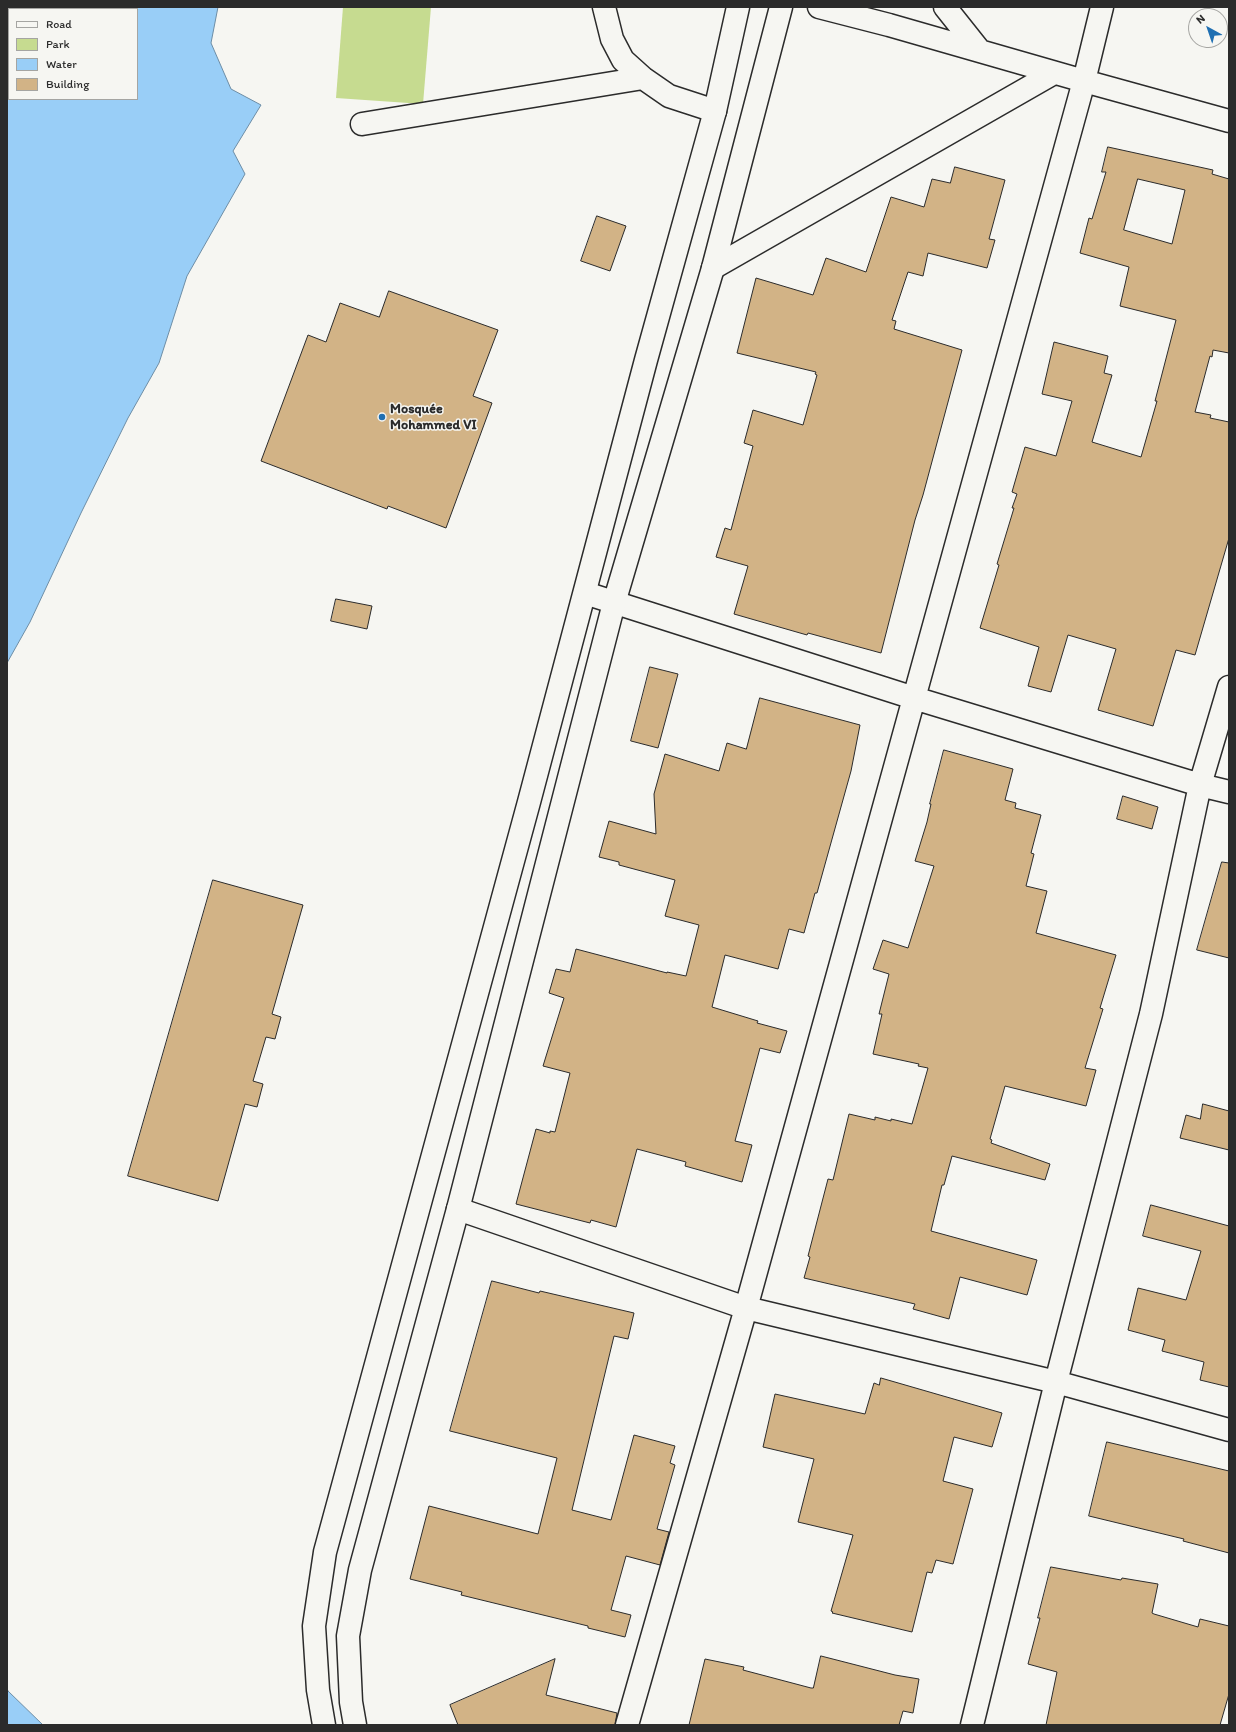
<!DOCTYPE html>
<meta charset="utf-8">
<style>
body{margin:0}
#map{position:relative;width:1236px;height:1732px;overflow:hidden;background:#f6f6f2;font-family:Itim,sans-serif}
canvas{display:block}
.frame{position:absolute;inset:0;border:8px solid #2b2b2b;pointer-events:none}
.legend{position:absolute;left:8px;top:8px;width:130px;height:92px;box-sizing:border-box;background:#f6f6f2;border:1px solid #a5a5a2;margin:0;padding:5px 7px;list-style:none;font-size:12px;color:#2b2b2b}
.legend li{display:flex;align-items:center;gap:8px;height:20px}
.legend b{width:20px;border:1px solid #a5a5a2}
.north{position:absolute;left:1188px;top:8px;width:40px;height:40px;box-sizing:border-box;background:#f6f6f2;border:1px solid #a5a5a2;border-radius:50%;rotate:320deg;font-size:11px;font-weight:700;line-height:16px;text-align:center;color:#2b2b2b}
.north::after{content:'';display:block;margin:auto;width:14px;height:18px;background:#1f6fb2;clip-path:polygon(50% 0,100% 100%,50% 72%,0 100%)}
</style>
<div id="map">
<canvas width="1236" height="1732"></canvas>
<div class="frame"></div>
<ul class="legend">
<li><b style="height:5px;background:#f6f6f2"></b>Road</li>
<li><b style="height:11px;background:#c6db90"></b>Park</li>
<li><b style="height:11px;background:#99cef7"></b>Water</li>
<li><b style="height:11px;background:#d2b386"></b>Building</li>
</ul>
<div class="north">N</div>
</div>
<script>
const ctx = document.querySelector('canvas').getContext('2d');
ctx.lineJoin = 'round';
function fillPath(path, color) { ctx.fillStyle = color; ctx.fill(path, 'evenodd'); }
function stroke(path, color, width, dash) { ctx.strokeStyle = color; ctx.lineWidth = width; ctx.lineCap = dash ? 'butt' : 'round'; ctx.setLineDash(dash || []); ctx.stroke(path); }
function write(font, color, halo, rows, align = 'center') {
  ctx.font = font + ' Itim,sans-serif'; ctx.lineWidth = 3; ctx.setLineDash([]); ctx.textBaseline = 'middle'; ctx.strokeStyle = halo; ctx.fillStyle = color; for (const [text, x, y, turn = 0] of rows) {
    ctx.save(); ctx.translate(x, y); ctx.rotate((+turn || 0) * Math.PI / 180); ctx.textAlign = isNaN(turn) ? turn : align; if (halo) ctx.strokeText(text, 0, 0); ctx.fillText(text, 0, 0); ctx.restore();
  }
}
const green = new Path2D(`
 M343,7H431L423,104L336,98Z`);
const water = new Path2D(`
 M7,7H218L211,43L231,89L261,105L233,151L245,174L187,276L159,363L128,418L81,513L30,622L7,663ZM9,9H137V99H9Z
 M7,1688L8,1691L43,1725H7Z`);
const building = new Path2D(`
 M1108,147L1213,170L1212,174L1229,179V353L1213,350L1212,357L1210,356L1195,412L1211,415L1210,418L1229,422V538L1195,655L1176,650L1153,726L1098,710L1116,649L1068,635L1051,692L1028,686L1039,647L980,628L999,565L997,564L1014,508H1012L1017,494L1012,492L1025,447L1056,456L1072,401L1042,394L1054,342L1108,356L1104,373L1112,375L1092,442L1141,457L1157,401H1155L1176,320L1120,306L1129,267L1080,253L1089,218L1092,219L1106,172H1102ZM1138,179L1185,190L1172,244L1124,230Z
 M955,167L1005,180L989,239L995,240L987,268L928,253L923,276L908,272L892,320L896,321L894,329L962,350L923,495L915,520L881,653L808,633L807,635L734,614L748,566L716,557L725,528L731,530L753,446L744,443L753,410L803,425L817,375L815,374L816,372L737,353L756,278L813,295L826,258L866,272L891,197L924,207L932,179L950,183Z
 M597,216L626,226L610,271L581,261Z
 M389,291L498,330L473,396L492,403L446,528L388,506L387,509L261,461L308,335L326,342L340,303L379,317Z
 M336,599L372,606L367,629L331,621Z
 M650,667L678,674L658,748L631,741Z
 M760,698L860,725L851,771L817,893H815L804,933L789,929L778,969L725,955L712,1007L758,1021L757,1023L787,1031L780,1053L760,1048L735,1141L752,1145L742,1182L685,1166L686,1162L637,1149L616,1227L591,1220L590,1223L516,1204L536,1129L550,1133V1131L555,1132L570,1073L543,1066L564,998L549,993L556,969L570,972L576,949L667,973V972L686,976L699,925L665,916L675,880L619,865V862L599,857L609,821L656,834L654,794L665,754L719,771L727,743L746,749Z
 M944,750L1013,769L1005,800L1016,803L1015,808L1041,815L1031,853L1034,854L1026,886L1047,891L1036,933L1116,955L1100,1008L1103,1009L1085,1068L1096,1070L1086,1106L1005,1086L990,1139L992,1140L991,1143L1050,1164L1045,1180L952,1156L944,1185H942L931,1231L1037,1260L1027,1295L960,1277L949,1319L913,1309L915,1304L804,1278L810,1257L808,1256L828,1179L833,1180L849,1114L875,1120V1117L891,1121V1119L912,1124L928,1068L918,1066L919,1064L873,1054L882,1014H879L889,974L873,969L883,940L908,948L934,866L915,861L927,822L931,804H930Z
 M1123,796L1158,807L1152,829L1117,819Z
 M1222,862L1229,863V958L1197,950Z
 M213,880L303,905L272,1014L281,1017L275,1039L266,1037L253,1081L263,1084L257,1107L245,1104L218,1201L128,1176Z
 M1203,1104L1229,1111V1150L1180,1138L1186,1115L1200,1119Z
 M1151,1205L1229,1226V1387L1200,1380L1204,1362L1162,1351L1165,1340L1128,1330L1138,1288L1186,1300L1201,1251L1143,1236Z
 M492,1281L539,1293L540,1291L634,1313L628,1339L614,1336L572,1510L611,1520L634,1435L675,1446L670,1463L675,1465L657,1529L669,1532L660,1565L626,1556L611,1610L631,1615L625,1637L588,1628V1626L461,1595L462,1592L410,1579L429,1506L538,1534L557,1458L450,1431Z
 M881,1378L1002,1413L992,1447L954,1437L943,1481L973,1489L953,1564L936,1560L932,1573L927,1572L912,1632L832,1613L833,1612L831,1611L853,1535L798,1522L814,1459L763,1447L775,1394L865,1414L874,1383L879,1385Z
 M1107,1442L1229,1471V1553L1183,1541L1184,1539L1089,1516Z
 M1051,1567L1121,1580L1122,1578L1158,1584L1152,1613L1154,1614L1198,1627L1200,1619L1229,1626V1694L1220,1725H1046L1057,1672L1028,1664L1040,1618H1038Z
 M821,1656L895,1675L919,1679L913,1713L903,1711L899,1725H689L705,1659L744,1667L743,1670L811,1688H813Z
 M555,1659L546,1695L617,1713L615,1725H458L450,1705Z`);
const minor = new Path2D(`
 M604,7L612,39L623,60L643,78L669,96L715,111
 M819,7L889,25L1084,81L1229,121
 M945,7L980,51
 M362,124L643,78
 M713,268L1054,73
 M585,593L914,698L1200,785L1229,792
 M458,1209L746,1308L1056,1382L1229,1430
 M627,1725L746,1308L1084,81L1102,7
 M972,1725L1056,1382L1151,1014L1200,785L1229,687`);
const tertiary = new Path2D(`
 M324,1725L318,1690L314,1626L325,1552L529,802L646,360L715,111L738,7
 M355,1725L351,1702L348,1636L360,1570L458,1209L614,603L713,268L781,7`);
const markers = [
 [382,417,4,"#1f6fb2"]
];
const poiNames = [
 ["Mosquée",390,409],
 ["Mohammed VI",390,425]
];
fillPath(green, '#c6db90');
fillPath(water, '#99cef7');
stroke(water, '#6d8da5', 1);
fillPath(building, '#d2b386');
stroke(building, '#2b2b2b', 1);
stroke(minor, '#2b2b2b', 25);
stroke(tertiary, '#2b2b2b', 25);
stroke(minor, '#f6f6f2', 22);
stroke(tertiary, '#f6f6f2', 22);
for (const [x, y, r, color] of markers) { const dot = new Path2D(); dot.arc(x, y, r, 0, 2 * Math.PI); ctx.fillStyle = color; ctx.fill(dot); stroke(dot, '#f6f6f2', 1.5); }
write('bold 14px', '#2b2b2b', '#f6f6f2', poiNames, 'left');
</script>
